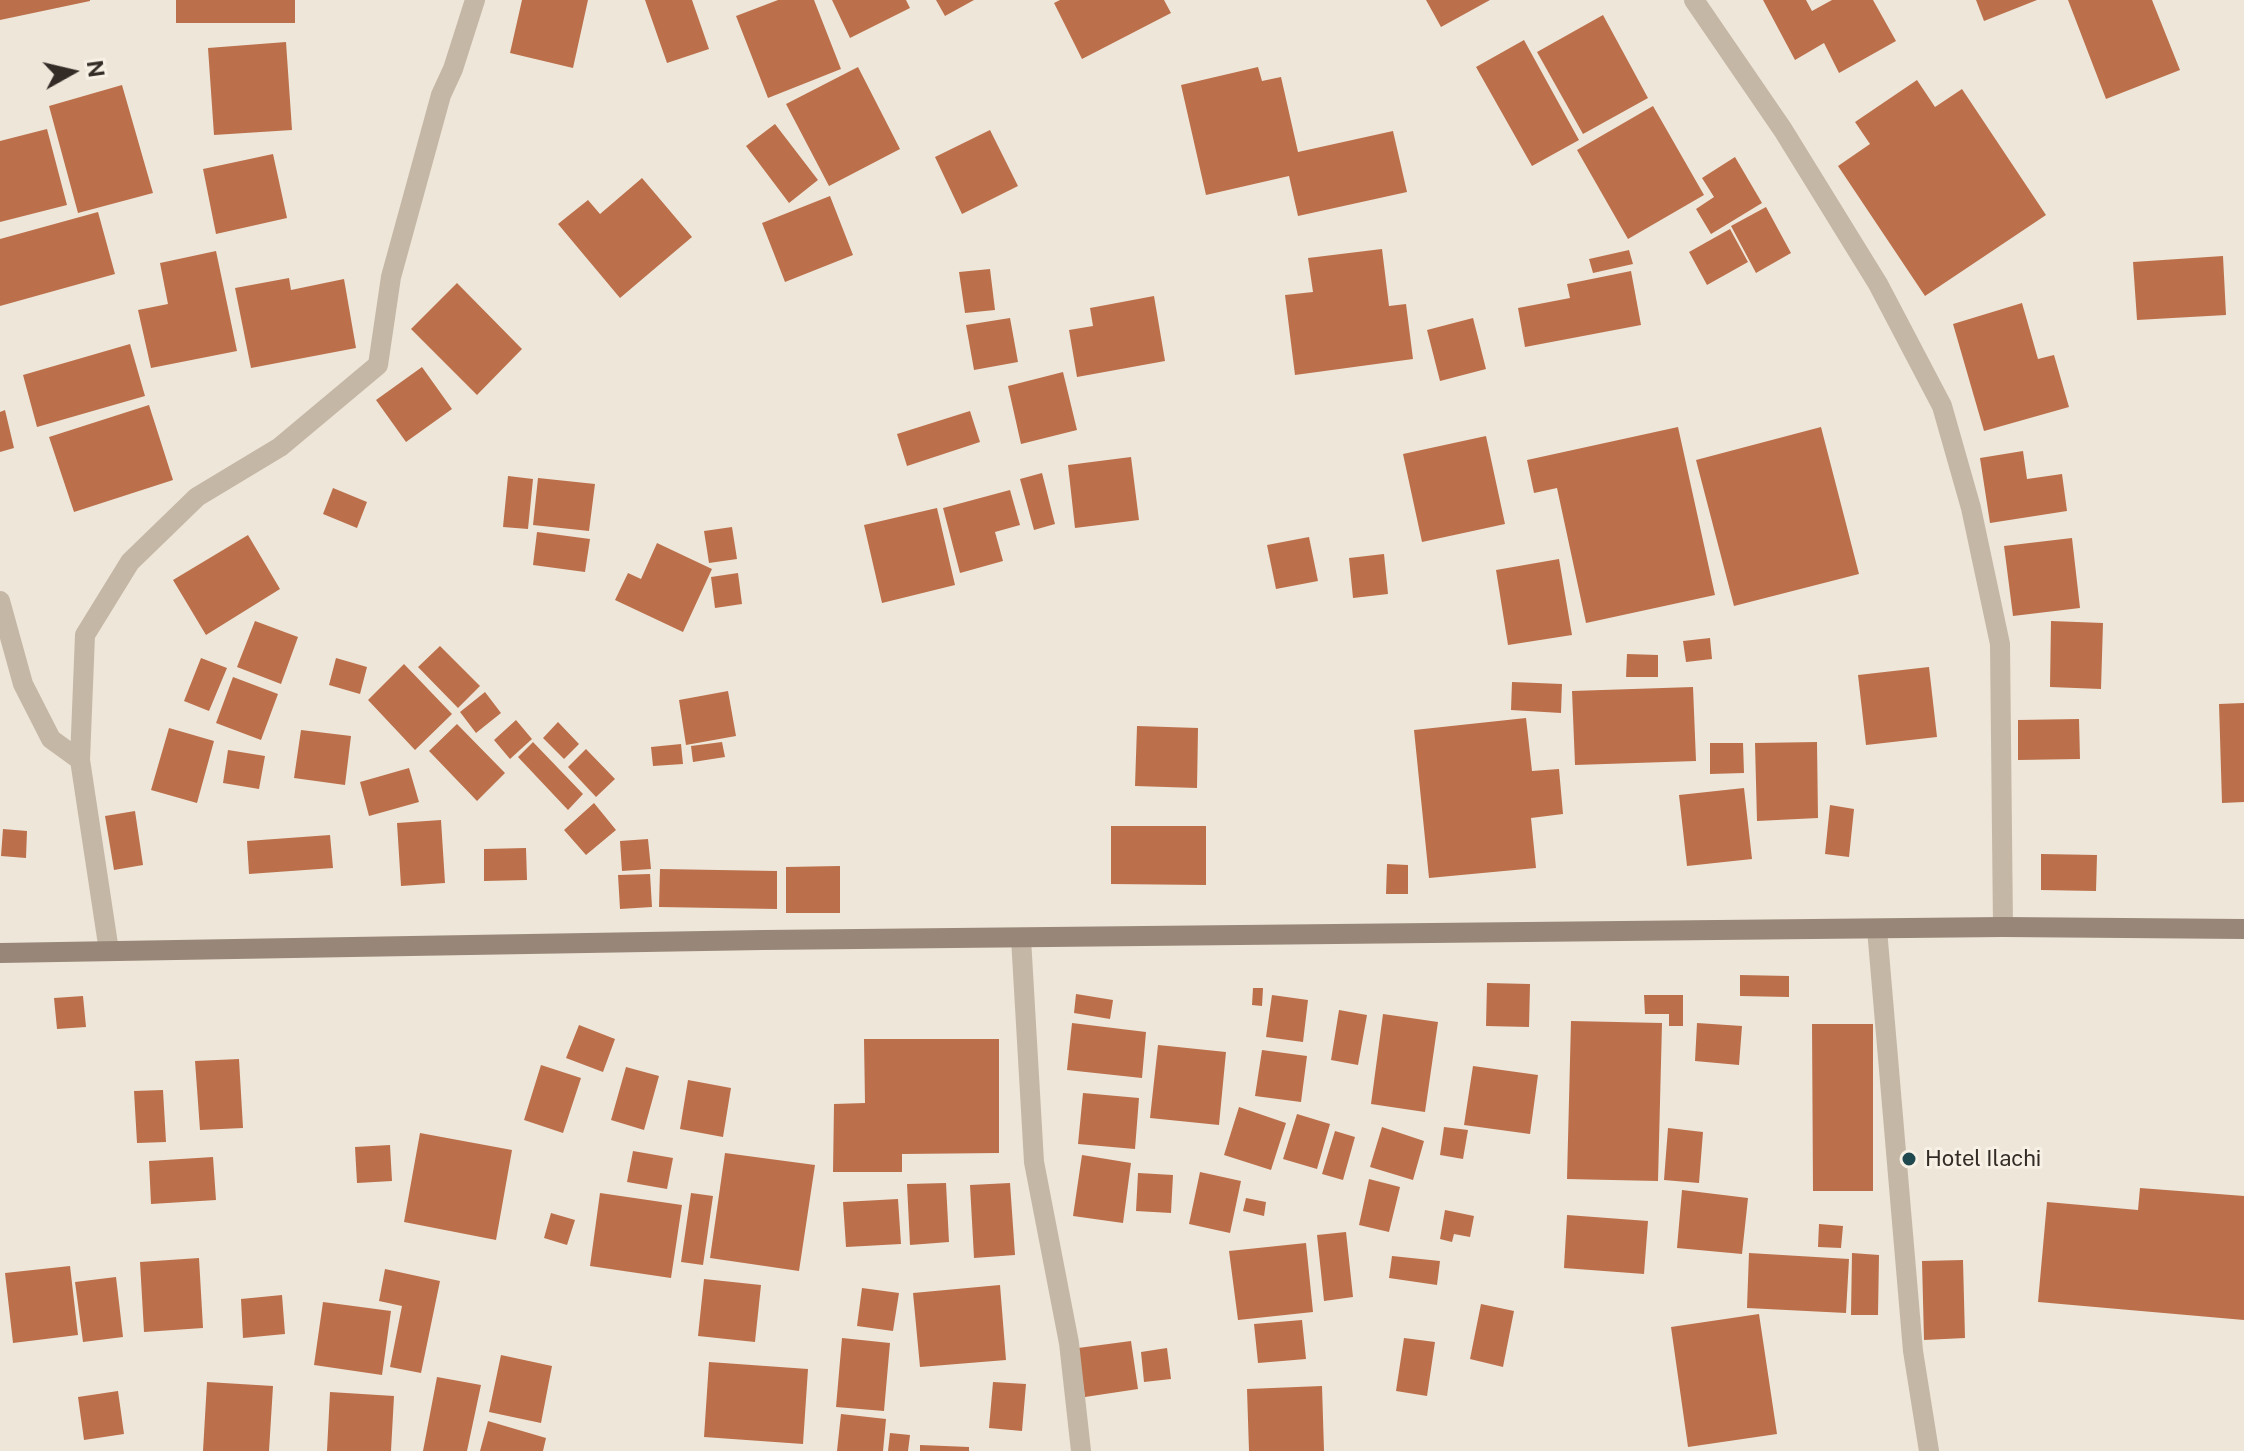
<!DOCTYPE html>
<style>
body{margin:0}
#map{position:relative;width:2244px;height:1451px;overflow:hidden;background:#eee6d9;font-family:"Public Sans",sans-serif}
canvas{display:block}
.north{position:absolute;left:32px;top:32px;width:80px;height:80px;-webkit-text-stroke:6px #f7f0e5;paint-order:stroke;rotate:82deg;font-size:22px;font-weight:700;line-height:32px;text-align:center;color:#322b26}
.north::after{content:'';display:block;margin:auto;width:28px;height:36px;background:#322b26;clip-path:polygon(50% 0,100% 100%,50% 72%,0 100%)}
</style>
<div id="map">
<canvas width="2244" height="1451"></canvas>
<div class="north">N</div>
</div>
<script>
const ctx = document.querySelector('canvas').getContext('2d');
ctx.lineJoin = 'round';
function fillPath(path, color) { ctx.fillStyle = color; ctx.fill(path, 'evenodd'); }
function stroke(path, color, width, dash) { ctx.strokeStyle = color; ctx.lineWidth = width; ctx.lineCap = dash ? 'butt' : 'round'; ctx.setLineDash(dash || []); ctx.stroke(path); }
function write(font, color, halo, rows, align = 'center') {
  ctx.font = font + ' "Public Sans",sans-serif'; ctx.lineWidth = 6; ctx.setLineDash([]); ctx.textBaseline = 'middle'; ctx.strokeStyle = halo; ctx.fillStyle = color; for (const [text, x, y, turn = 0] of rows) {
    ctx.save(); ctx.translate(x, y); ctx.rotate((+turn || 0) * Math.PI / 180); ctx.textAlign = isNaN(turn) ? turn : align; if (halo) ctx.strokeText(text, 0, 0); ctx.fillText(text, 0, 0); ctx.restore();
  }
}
const building = new Path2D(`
 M0,0H90V1L0,20Z
 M176,0H295V23H176Z
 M522,0H588L573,68L510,53Z
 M645,0H692L709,49L667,63Z
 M778,0H814L841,69L768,98L736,16Z
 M832,0H906L910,8L850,38Z
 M936,0H974L945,16Z
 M1060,0H1164L1171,13L1082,59L1054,3Z
 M1426,0H1490L1441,27Z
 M1763,0H1806L1812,11L1832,0H1873L1896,41L1839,73L1824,43L1795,60Z
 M1976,0H2037L1984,21Z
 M2068,0H2152L2180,70L2106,99Z
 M1603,15L1648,98L1583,134L1537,52Z
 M1524,40L1579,140L1532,166L1476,67Z
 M286,42L292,130L214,135L208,48Z
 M858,67L900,149L829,186L786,104Z
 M1258,67L1262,81L1281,77L1298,152L1393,131L1407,192L1298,216L1289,176L1206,195L1181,85Z
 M1917,80L1935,107L1962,89L2046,215L1925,296L1838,166L1870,144L1855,122Z
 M122,85L153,193L78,213L49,106Z
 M1653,106L1704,195L1628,239L1577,150Z
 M775,124L818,180L789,203L746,146Z
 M47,129L67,205L0,222V141Z
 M990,130L1018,186L962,214L935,157Z
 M273,154L287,218L216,234L203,169Z
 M1735,157L1762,203L1711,234L1696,209L1714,197L1702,178Z
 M642,178L692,237L620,298L558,224L588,200L600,214Z
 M830,196L853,255L785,282L762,223Z
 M1766,207L1791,253L1756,273L1731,226Z
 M98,212L115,274L0,306V239Z
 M1730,229L1748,262L1707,285L1689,252Z
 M1382,249L1389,306L1406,304L1413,359L1295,375L1285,295L1313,292L1308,258Z
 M1629,250L1633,264L1593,273L1589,259Z
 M216,251L237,351L151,368L138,310L168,304L160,263Z
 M2223,256L2226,315L2137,320L2133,262Z
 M990,269L995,310L965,313L959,272Z
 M1631,271L1641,325L1525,347L1518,308L1570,298L1567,284Z
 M289,278L291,290L344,279L356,348L251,368L235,288Z
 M457,283L522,349L477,395L411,329Z
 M1154,296L1165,361L1077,377L1069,330L1093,326L1090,308Z
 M2022,303L2038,359L2054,355L2069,407L1984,431L1953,324Z
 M1010,318L1018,362L974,370L966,325Z
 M1473,318L1486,369L1440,381L1427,330Z
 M130,344L145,396L37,427L23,375Z
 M422,367L452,409L406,442L376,400Z
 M1063,372L1077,430L1021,444L1008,386Z
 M149,405L173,480L74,512L49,437Z
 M5,410L14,448L0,452V412Z
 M970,411L980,442L907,466L897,434Z
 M1678,427L1715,595L1586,623L1557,488L1534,493L1527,460Z
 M1821,427L1859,574L1734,606L1696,460Z
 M1486,436L1505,524L1422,542L1403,454Z
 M2023,451L2027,479L2062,474L2067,511L1990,523L1980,458Z
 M1131,457L1139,520L1075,528L1068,465Z
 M1042,473L1055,524L1034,530L1020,479Z
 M508,476L533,479L528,529L503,527Z
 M538,478L595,484L589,531L533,525Z
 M333,488L367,502L357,528L323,514Z
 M1010,490L1020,525L995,532L1003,561L960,573L943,508Z
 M937,508L955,585L882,603L864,525Z
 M732,527L737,559L709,563L704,531Z
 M537,532L590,539L585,572L533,565Z
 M248,535L280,589L206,635L173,580Z
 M1309,537L1318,581L1276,589L1267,545Z
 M2072,538L2080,608L2013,616L2004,546Z
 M657,543L712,569L683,632L615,600L628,573L641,579Z
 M1384,554L1388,594L1353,598L1349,558Z
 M1559,559L1572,635L1508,645L1496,570Z
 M738,573L742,604L715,608L711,577Z
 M255,621L298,637L281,684L237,667Z
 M2051,621L2103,623L2101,689L2050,687Z
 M1710,638L1712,659L1686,662L1683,641Z
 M440,646L480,686L458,708L418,667Z
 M1627,654L1658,655V677H1626Z
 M201,658L227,668L209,711L184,701Z
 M336,658L367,667L360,694L329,685Z
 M404,664L452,714L415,750L368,700Z
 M1929,667L1937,737L1866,745L1858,675Z
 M233,677L278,694L261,740L216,723Z
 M1512,682L1562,684L1561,713L1511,710Z
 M1693,687L1696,761L1575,765L1572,691Z
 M728,691L736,736L686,745L679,700Z
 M485,692L501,713L476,733L460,712Z
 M2244,703V802L2222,803L2219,704Z
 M1526,718L1532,771L1559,769L1563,814L1531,818L1536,868L1429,878L1414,730Z
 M2079,719L2080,759L2018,760V720Z
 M516,720L532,739L510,759L494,740Z
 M558,722L579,744L564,759L543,738Z
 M457,724L505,773L477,801L429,751Z
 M1137,726L1198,728L1197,788L1135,786Z
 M169,728L214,741L197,803L151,790Z
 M301,730L351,736L345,785L294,778Z
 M533,742L583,794L568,810L518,757Z
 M722,742L725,757L693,762L691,746Z
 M1817,742L1818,818L1757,821L1755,743Z
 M1710,743H1743L1744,773L1710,774Z
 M681,744L683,764L653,766L651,747Z
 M586,749L615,779L596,797L568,767Z
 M228,750L265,756L259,789L223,783Z
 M409,768L419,802L369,816L360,782Z
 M1744,788L1752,859L1687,866L1679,795Z
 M594,803L616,830L586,855L564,830Z
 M1830,805L1854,809L1849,857L1825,854Z
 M135,811L143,865L114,870L105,816Z
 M441,820L445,883L401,886L397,823Z
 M1111,826H1206V885L1111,884Z
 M3,829L27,831L26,858L1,856Z
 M330,835L333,868L249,874L247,841Z
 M648,839L651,869L622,871L620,841Z
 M526,848L527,880L484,881V849Z
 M2041,854L2097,855L2096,891L2041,890Z
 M1387,864L1408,865V894H1386Z
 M840,866V913H786V867Z
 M660,869L777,871V909L659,907Z
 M650,874L652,907L620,909L618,875Z
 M1740,975L1789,976V997L1740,996Z
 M1487,983L1530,984L1529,1027L1486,1026Z
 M1253,988H1263L1262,1006L1252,1005Z
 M1076,994L1113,1000L1110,1019L1074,1013Z
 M1272,995L1308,1000L1303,1042L1266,1037Z
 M1644,995H1683V1026H1669V1014H1645Z
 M83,996L86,1027L57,1029L54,998Z
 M1339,1010L1367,1015L1358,1065L1331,1060Z
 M1383,1014L1438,1022L1425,1112L1371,1104Z
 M1571,1021L1662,1023L1658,1181L1567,1179Z
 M1072,1023L1146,1032L1142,1078L1067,1070Z
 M1697,1023L1742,1026L1739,1065L1695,1061Z
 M1812,1024H1873V1191H1813Z
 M579,1025L615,1039L603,1072L566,1058Z
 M864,1039H999V1153L902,1154V1172H833L834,1104L865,1103Z
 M1158,1045L1226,1052L1219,1125L1150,1118Z
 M1262,1050L1307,1056L1301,1102L1255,1096Z
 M239,1059L243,1128L200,1130L195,1061Z
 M541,1065L581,1078L563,1133L524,1120Z
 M1473,1066L1538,1075L1530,1134L1464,1125Z
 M626,1067L659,1076L644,1130L611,1120Z
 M688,1080L731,1088L723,1137L680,1129Z
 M163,1090L166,1142L137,1143L134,1091Z
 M1083,1093L1139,1098L1135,1149L1078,1144Z
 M1239,1107L1286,1123L1271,1170L1224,1155Z
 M1297,1114L1330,1124L1317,1169L1283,1159Z
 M1382,1127L1424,1141L1413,1180L1370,1167Z
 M1444,1127L1468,1130L1463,1159L1440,1155Z
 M1668,1128L1703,1132L1699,1183L1664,1180Z
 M1335,1131L1355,1137L1343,1180L1322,1174Z
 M420,1133L512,1150L496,1240L404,1222Z
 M390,1145L392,1181L357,1183L355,1147Z
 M633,1151L673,1158L667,1189L627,1182Z
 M725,1153L815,1165L799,1271L710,1258Z
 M1082,1155L1131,1163L1123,1223L1073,1216Z
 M213,1157L216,1200L151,1204L149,1161Z
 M1200,1172L1241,1181L1230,1233L1189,1224Z
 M1138,1173L1173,1175L1171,1213L1136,1211Z
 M1369,1179L1400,1187L1389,1232L1359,1225Z
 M946,1183L949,1242L910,1245L907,1184Z
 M1010,1183L1015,1255L974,1258L970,1185Z
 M2140,1188L2244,1196V1320L2038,1302L2047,1202L2138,1210Z
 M1682,1190L1748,1198L1742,1254L1677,1248Z
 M600,1193L682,1205L671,1278L590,1266Z
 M691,1193L713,1196L703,1265L681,1262Z
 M1246,1198L1266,1202L1264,1216L1243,1211Z
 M898,1199L901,1244L846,1247L843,1202Z
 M1445,1210L1474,1216L1470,1237L1454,1234L1452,1242L1440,1239Z
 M551,1213L575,1220L567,1245L544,1238Z
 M1567,1215L1648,1221L1644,1274L1564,1268Z
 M1819,1224L1843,1226L1841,1248L1818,1247Z
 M1346,1232L1353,1297L1324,1301L1317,1235Z
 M1306,1243L1313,1312L1238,1320L1229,1251Z
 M1749,1253L1849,1259L1846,1313L1747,1308Z
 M1852,1253L1879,1255L1878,1315H1851Z
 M1392,1256L1440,1261L1437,1285L1389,1278Z
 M199,1258L203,1328L144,1332L140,1262Z
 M1963,1260L1965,1338L1924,1340L1922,1261Z
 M70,1266L78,1335L13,1343L5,1273Z
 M385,1269L440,1281L421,1373L390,1367L402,1306L379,1301Z
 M116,1277L123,1337L83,1342L75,1282Z
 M704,1279L761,1285L755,1342L698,1336Z
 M1000,1285L1006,1360L920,1367L913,1293Z
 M862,1288L899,1293L893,1331L857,1326Z
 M282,1295L285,1334L243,1338L241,1299Z
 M323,1302L391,1311L382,1375L314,1365Z
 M1481,1304L1514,1311L1503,1367L1470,1359Z
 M1759,1314L1777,1434L1688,1447L1671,1327Z
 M1302,1320L1306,1359L1258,1363L1254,1324Z
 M842,1338L890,1343L884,1411L836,1407Z
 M1404,1338L1435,1342L1427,1396L1396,1391Z
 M1131,1341L1138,1389L1085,1397L1078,1348Z
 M1167,1348L1171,1379L1144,1382L1141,1352Z
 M501,1355L552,1366L541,1423L489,1412Z
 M709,1362L808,1369L803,1444L704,1437Z
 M437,1377L481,1385L467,1451H423Z
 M207,1382L273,1386L269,1451H203Z
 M993,1382L1026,1384L1022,1431L989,1428Z
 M1322,1386L1324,1451H1249L1247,1389Z
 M118,1391L124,1434L84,1440L78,1397Z
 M330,1392L394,1396L391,1451H327Z
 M841,1414L886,1419L883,1451H837Z
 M488,1421L546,1438L543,1451H480Z
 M890,1433L910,1435L908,1451H888Z
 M920,1445L969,1447V1451H920Z`);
const street = new Path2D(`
 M1694,0L1783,130L1878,284L1942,406L1971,508L2000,644L2003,927
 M0,601L23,684L51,739L80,760
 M1877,929L1913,1351L1929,1451
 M1021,938L1034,1162L1069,1343L1081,1451
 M109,951L80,760L85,635L130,562L197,497L280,447L378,365L391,277L441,95L453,69L475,0`);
const secondary = new Path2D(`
 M0,953L763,940L2003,927L2244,929`);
const markers = [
 [1909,1159,8,"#20484f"]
];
const poiNames = [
 ["Hotel Ilachi",1925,1159]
];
fillPath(building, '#bb704b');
stroke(street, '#c5b7a6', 20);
stroke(secondary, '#988778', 20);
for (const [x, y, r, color] of markers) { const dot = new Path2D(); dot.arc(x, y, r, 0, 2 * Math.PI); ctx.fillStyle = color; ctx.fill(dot); stroke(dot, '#f7f0e5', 3); }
write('22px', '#322b26', '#f7f0e5', poiNames, 'left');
</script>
